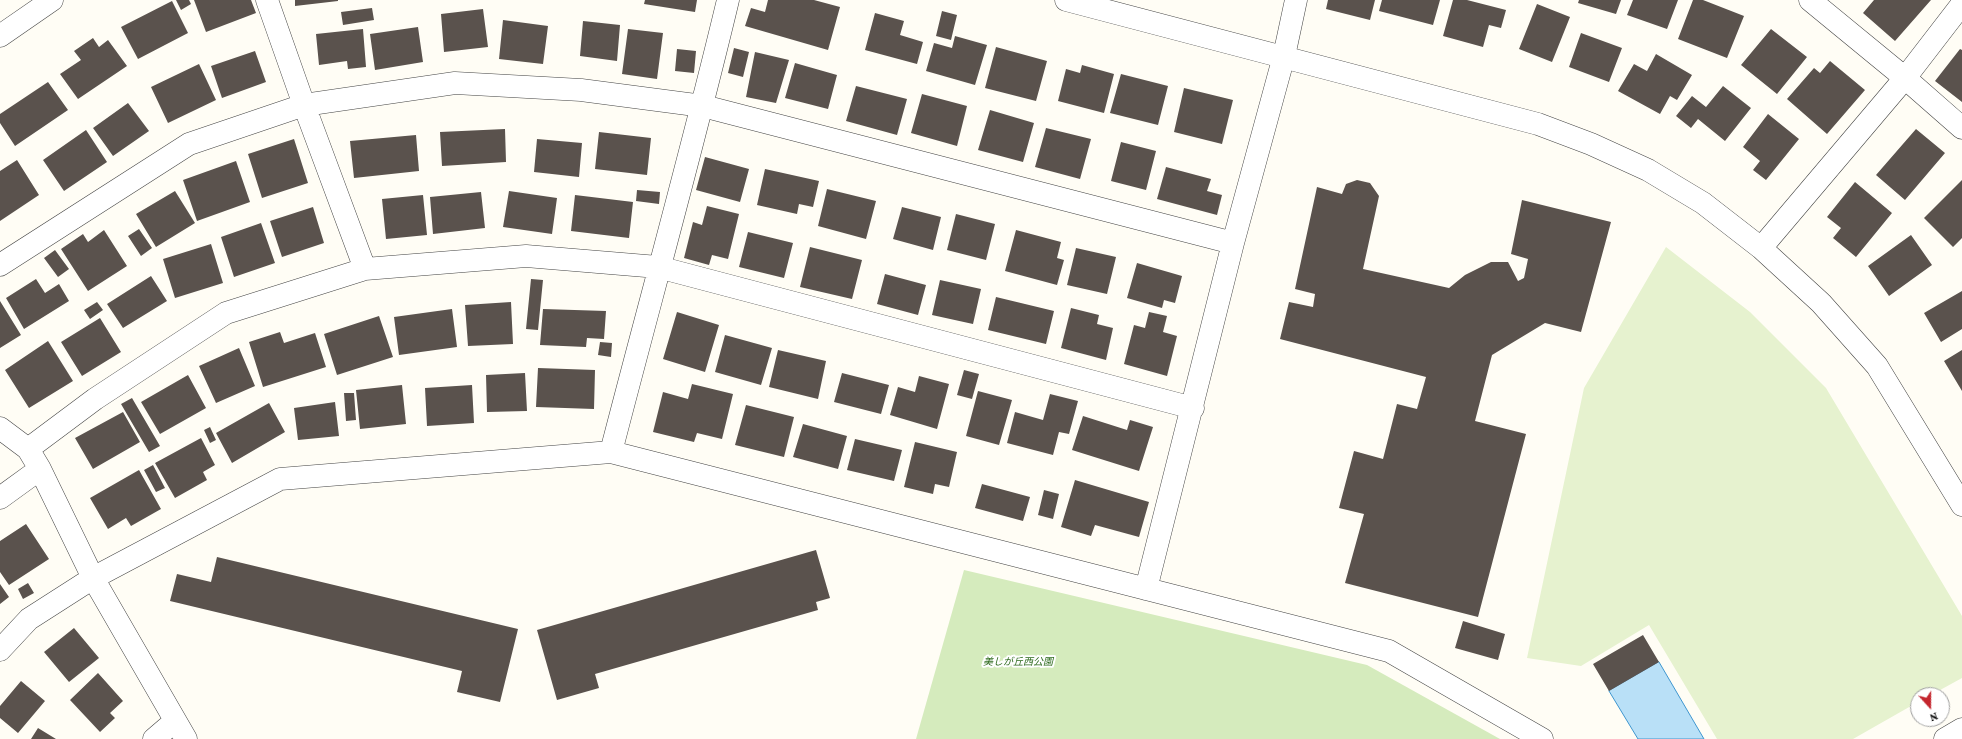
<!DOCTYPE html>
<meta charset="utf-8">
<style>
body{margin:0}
#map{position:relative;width:1962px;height:739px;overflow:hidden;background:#fffdf5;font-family:"Crimson Pro",serif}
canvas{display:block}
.north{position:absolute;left:1910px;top:687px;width:40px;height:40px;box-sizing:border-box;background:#fff;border:1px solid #a0a0a0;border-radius:50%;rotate:159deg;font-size:11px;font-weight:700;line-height:16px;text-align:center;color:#111}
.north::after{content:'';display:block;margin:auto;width:14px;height:18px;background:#c4262e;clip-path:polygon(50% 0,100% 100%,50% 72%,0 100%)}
</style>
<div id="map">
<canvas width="1962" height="739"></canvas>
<div class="north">N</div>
</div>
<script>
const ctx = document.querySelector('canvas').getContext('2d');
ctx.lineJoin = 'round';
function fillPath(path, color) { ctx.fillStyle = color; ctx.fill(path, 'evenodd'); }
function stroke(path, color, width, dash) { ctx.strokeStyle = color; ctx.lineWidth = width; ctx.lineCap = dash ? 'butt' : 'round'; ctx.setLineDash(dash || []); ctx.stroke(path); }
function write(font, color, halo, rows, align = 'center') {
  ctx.font = font + ' "Crimson Pro","Noto Sans JP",serif'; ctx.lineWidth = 4; ctx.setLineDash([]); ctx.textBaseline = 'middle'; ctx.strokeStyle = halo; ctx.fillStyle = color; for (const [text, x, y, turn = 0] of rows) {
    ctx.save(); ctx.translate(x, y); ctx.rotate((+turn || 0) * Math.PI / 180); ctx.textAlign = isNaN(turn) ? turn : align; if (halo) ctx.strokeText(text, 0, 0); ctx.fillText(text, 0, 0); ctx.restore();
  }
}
const green = new Path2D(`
 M964,570L1367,665L1500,739H916Z`);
const pitch = new Path2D(`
 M1666,247L1750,312L1826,388L1962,616V678L1931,695H1918V702L1853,739H1717L1649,625L1581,666L1527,658L1584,388Z`);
const water = new Path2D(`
 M1659,662L1704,739H1638L1609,691Z`);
const building = new Path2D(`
 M176,0H189L191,4L181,10Z
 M194,0H251L256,13L206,32Z
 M295,0H338V1L295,6Z
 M645,0H697L695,12L644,4Z
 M768,0H814L840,7L828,50L745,26L751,8L765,12Z
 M1328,0H1375L1370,20L1326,9Z
 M1382,0H1440L1433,25L1379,11Z
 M1453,0H1467L1506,10L1501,28L1489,25L1483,47L1443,36Z
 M1579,0H1621L1616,14L1578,3Z
 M1633,0H1678L1667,29L1627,15Z
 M1693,0H1703L1744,16L1727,58L1678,39Z
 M1874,0H1931L1895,41L1863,13Z
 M172,1L188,33L138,59L121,27Z
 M1537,4L1570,17L1552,62L1519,49Z
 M372,8L374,20L343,25L341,12Z
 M483,9L488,47L444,52L441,14Z
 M942,11L957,15L951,40L936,36Z
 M875,13L904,21L900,35L923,42L917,64L865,50Z
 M503,20L548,26L543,64L499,59Z
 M583,21L620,25L617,61L580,56Z
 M418,27L423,62L375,70L370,34Z
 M363,29L366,67L348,69L347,61L319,65L316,34Z
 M628,29L663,33L657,79L622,74Z
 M1771,29L1807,57L1777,94L1741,65Z
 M1581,33L1622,48L1609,82L1569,67Z
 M955,36L987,45L975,85L926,71L934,43L952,48Z
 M93,38L99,47L108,40L127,66L78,99L60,74L81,60L74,51Z
 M996,47L1047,61L1036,101L985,88Z
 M734,48L749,52L743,77L728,73Z
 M677,49L696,51L694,73L675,71Z
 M1960,49L1962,50V102L1935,81Z
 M255,51L266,82L222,98L211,66Z
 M755,52L789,60L776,103L746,97Z
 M1656,54L1692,75L1677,100L1670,96L1660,114L1618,91L1634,64L1647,71Z
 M1830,61L1865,90L1827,134L1787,99L1814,68L1820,73Z
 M795,63L837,75L828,109L785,98Z
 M199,64L216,100L168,123L151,87Z
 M1082,65L1114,74L1104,113L1058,101L1066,69L1080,73Z
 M1121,74L1168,86L1158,125L1110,113Z
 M48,82L68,110L15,146L0,123V114Z
 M856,86L907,99L897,135L846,121Z
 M1723,86L1751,108L1725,141L1698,119L1691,128L1676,116L1692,96L1706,107Z
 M1184,88L1233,100L1222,144L1174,132Z
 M922,94L967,106L957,146L911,133Z
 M128,103L149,131L113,156L93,128Z
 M990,110L1034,123L1023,162L978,150Z
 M1768,114L1799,139L1766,180L1753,170L1760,161L1743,147Z
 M1046,128L1091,139L1080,179L1035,167Z
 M505,129L506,162L442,166L440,132Z
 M1916,129L1945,153L1905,200L1876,175Z
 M86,130L107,162L64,191L43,160Z
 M599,132L651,138L647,175L595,169Z
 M416,135L419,171L354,178L350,141Z
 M294,139L308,183L262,198L248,154Z
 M537,139L582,143L579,177L534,172Z
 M1121,142L1156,151L1146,190L1111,181Z
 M705,157L749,169L740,202L696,190Z
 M17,160L39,195L0,221V171Z
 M236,161L250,202L197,221L183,180Z
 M1166,167L1211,179L1207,191L1222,195L1217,215L1157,199Z
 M765,169L819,181L813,207L799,204L797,214L757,205Z
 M1357,180L1370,183L1379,196L1363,269L1449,288L1465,275L1491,262H1508L1518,281L1524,278L1528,259L1511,254L1522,200L1611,222L1581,332L1545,323L1492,355L1475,421L1526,434L1478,617L1345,583L1364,514L1339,508L1354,451L1383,459L1397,404L1417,409L1426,377L1280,339L1289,302L1313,307L1315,294L1295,289L1317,187L1342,194L1346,184Z
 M1962,180V238L1953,247L1924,218Z
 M1855,182L1892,213L1856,257L1833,238L1841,228L1827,217Z
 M827,189L876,201L866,239L818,226Z
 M637,190L660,192L659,204L636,201Z
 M175,191L195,223L156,247L136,214Z
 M509,191L557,198L552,234L503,227Z
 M481,192L485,228L433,234L430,197Z
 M423,195L427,235L386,239L382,199Z
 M575,195L633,202L629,238L571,231Z
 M707,206L739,214L728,259L712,255L709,265L684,258L693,222L702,225Z
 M313,207L324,243L282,257L270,221Z
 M902,207L941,217L933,250L893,239Z
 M956,214L995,224L986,260L947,250Z
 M261,223L275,263L234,277L221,237Z
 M139,229L152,248L141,256L128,236Z
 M104,230L127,266L88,291L61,249L83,234L88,242Z
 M1016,230L1061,242L1057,258L1064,260L1057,285L1005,271Z
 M748,232L793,243L784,278L739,267Z
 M1911,235L1932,265L1889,296L1868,266Z
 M211,244L223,283L175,298L163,259Z
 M810,247L862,260L852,299L800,287Z
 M1076,248L1116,257L1107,294L1067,285Z
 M55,250L69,269L58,277L44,258Z
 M1137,263L1182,276L1175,303L1164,300L1162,308L1127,298Z
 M885,274L926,285L918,315L877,304Z
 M151,276L167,301L123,328L107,304Z
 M36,279L45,293L59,284L69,301L24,329L6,298Z
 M531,279L543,280L538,330L526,329Z
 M940,280L981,289L973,324L932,315Z
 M1962,291V329L1941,342L1924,313Z
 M996,297L1054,311L1046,344L988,330Z
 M0,301L21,335L0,348Z
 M97,302L103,310L90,319L84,310Z
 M511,302L513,344L468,346L465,305Z
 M1071,308L1099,315L1097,324L1113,328L1106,360L1061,348Z
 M452,309L457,347L399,355L394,317Z
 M543,309L606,311L604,339L587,338L586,347L540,345Z
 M677,312L719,325L705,372L663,359Z
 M1149,312L1167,316L1163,332L1177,336L1167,376L1124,364L1134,325L1145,328Z
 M379,316L393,357L337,375L324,334Z
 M100,318L121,352L82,376L61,342Z
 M280,332L284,343L315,333L326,367L263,387L249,342Z
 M725,335L772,348L761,385L715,372Z
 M48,341L73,381L29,408L5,370Z
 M600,342L612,343L611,357L598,355Z
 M239,348L255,386L216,403L199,366Z
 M778,350L826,361L818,399L769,387Z
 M1962,350V391L1944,361Z
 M538,368L595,370L594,409L536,407Z
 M964,370L979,374L972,399L957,395Z
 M525,373L527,411L487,412L486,375Z
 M842,373L889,385L881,414L834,402Z
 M188,375L206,408L160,434L141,402Z
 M919,376L949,384L937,429L890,415L898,387L915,392Z
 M692,384L733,394L722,439L697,433L694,442L653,432L663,392L688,399Z
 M402,385L406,424L360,429L356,390Z
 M472,385L474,423L427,426L425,388Z
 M978,391L1012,400L999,445L966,436Z
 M344,393H354L356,420L346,421Z
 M1050,394L1078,401L1069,434L1059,432L1053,455L1007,443L1015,412L1043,420Z
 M132,398L160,446L149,452L121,404Z
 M335,402L339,436L298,440L294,408Z
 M269,403L285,432L232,463L216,433Z
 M746,405L794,417L784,457L735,445Z
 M123,412L140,442L93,469L75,438Z
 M1083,416L1127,430L1130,420L1153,427L1139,471L1072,450Z
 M803,424L847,436L838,469L793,457Z
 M210,427L216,440L210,443L204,430Z
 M201,438L215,465L203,472L207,480L175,498L155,463Z
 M855,439L902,450L894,481L847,470Z
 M915,442L957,452L949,487L935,484L933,494L904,487Z
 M153,465L165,488L156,492L144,470Z
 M139,470L161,509L131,526L126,518L108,529L90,498Z
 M1075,480L1149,502L1139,537L1095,525L1091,536L1061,527Z
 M982,484L1030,497L1023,521L975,508Z
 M1044,490L1059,494L1053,519L1038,515Z
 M26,524L49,559L9,585L0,572V541Z
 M816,550L830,598L816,602L818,610L595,674L599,688L557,700L537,630Z
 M217,557L518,629L500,702L457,692L462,671L170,601L177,574L211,582Z
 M28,583L34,593L23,599L18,589Z
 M0,584L9,597L0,604Z
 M1463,621L1505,634L1498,660L1455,648Z
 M74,628L99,658L69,682L44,652Z
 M1643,635L1659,662L1609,691L1593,664Z
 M98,673L123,701L110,713L115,718L100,732L70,700Z
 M21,681L45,701L18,733L0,718V706Z
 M38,728L56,739H31Z`);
const minor = new Path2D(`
 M267,0L304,105L365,269
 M1066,0L1538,124L1591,144L1648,170L1703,203L1761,248L1821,303L1877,366L1962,505
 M1810,0L1905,78L1962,128
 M0,36L52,0
 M1761,248L1905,78L1962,4
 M0,265L189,144L304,105L455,83L581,90L703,106L1233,243
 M0,428L28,449L40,469L93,578L186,739
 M28,449L95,399L226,313L365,269L526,256L658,267L1193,408
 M611,452C650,301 692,151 728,0
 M0,498L40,469
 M1146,589L1233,243L1284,56L1296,0
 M0,650L29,619L93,578L280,479L611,452L1389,651L1542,739
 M154,739L175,721
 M1945,739L1962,729`);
const parkNames = [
 ["美しが丘西公園",1018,662]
];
fillPath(green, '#d5ebbd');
fillPath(pitch, '#e6f2cf');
fillPath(water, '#b9e0f7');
stroke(water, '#3f96cf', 1);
fillPath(building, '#5a524d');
stroke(minor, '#444', 23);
stroke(minor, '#fff', 22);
write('italic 10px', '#2f6b1f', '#fff', parkNames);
</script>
